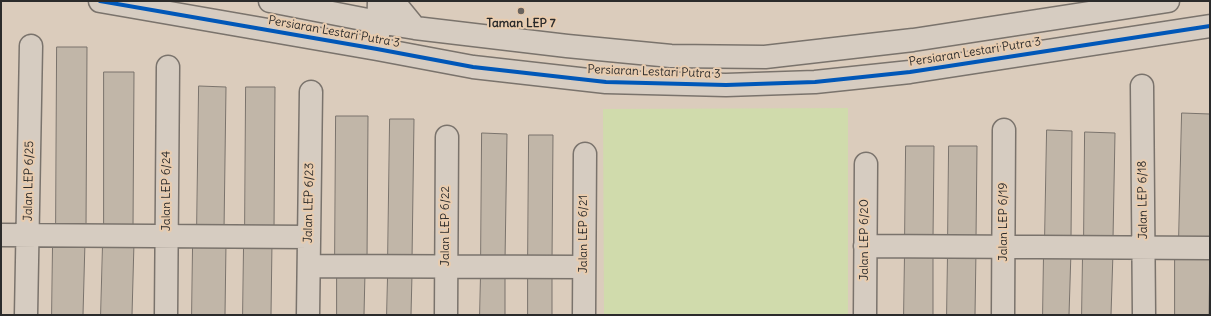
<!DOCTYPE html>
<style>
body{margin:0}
#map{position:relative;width:1211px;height:316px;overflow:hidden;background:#dbccbc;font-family:Delius,sans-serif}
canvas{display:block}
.frame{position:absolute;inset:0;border:2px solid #2b2b2b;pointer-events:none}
</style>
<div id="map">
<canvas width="1211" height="316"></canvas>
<div class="frame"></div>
</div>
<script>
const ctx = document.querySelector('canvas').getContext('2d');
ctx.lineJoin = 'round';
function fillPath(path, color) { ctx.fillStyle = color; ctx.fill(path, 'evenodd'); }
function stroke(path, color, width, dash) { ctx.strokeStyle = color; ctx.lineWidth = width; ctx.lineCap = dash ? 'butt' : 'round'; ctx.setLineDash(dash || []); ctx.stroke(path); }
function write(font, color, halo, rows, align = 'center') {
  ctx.font = font + ' Delius,sans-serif'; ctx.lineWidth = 4; ctx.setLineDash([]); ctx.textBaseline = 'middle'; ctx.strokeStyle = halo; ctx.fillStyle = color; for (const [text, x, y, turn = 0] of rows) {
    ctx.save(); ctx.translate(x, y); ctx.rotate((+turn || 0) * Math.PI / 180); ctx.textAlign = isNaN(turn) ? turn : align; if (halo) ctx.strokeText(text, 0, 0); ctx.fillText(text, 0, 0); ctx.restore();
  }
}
const green = new Path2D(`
 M848,108V315H604L603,109Z`);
const building = new Path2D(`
 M57,47H87L86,229H56Z
 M104,72H134L133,229H104Z
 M199,86L226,87L224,231L197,230Z
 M246,87H275L274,231L245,230Z
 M1182,113L1210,114V240L1179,239Z
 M336,116H368L367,261H335Z
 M390,119H414L412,260H388Z
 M1047,130L1072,131L1071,238H1045Z
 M1085,132L1115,133L1113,239L1084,238Z
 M482,133L507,134L505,261H481Z
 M529,135H553L552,262H528Z
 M906,146H934L933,239L905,238Z
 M949,146H977L976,239H948Z
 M53,240L85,241L83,315H52Z
 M103,242H134L132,315H101Z
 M193,242L226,243L225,315H192Z
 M244,242H272L271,315H243Z
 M905,249H933V315H904Z
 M948,249L976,250L975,315H947Z
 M1044,250L1071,251L1069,315H1043Z
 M1083,251L1113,252L1111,315H1082Z
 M1175,252H1210L1209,315H1175Z
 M337,272H365L364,315H337Z
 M481,272L505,273V315H480Z
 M528,273H552V315H528Z
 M388,274H412L411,315H387Z`);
const minor = new Path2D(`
 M100,1L377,49L473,67L606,82L726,85L815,82L910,72L1210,26
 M270,1L378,22L415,28L567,46L671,56L765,57L913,40L1168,1
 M393,1L415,28
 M378,36L379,1
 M1142,86L1144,315
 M1,235L309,237
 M865,246L1210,248
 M309,266L584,267
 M26,315L31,46
 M166,315L168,67
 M308,315L311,92
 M446,315L447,137
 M584,315L585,154
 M865,315L866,164
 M1003,315L1004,130`);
const cycleway = new Path2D(`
 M100,1L377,49L473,67L606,82L726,85L815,82L910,72L1210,26`);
const markers = [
 [521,11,4,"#69635e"]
];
const poiNames = [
 ["Taman LEP 7",521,24]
];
const streetNames = [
 ["Persiaran Lestari Putra 3",334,32,10],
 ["Persiaran Lestari Putra 3",975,52,-9],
 ["Persiaran Lestari Putra 3",654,72,2],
 ["Jalan LEP 6/25",29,181,-89],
 ["Jalan LEP 6/24",167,191,-90],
 ["Jalan LEP 6/18",1143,200,-91],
 ["Jalan LEP 6/23",309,203,-89],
 ["Jalan LEP 6/19",1004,222,-90],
 ["Jalan LEP 6/22",446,226,-90],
 ["Jalan LEP 6/21",584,234,-90],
 ["Jalan LEP 6/20",865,240,-90]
];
fillPath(green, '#d0dbac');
fillPath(building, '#c1b6a8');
stroke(building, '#7a736c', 1);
stroke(minor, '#7a736c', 25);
stroke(minor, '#d6ccc1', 22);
stroke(cycleway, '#0057b8', 4);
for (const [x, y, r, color] of markers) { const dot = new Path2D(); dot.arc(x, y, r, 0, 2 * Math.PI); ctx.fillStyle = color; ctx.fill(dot); stroke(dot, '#e8ccaf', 1.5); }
write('bold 12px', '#2b2b2b', '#e8ccaf', poiNames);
write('12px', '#2b2b2b', '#e8ccaf', streetNames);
</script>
